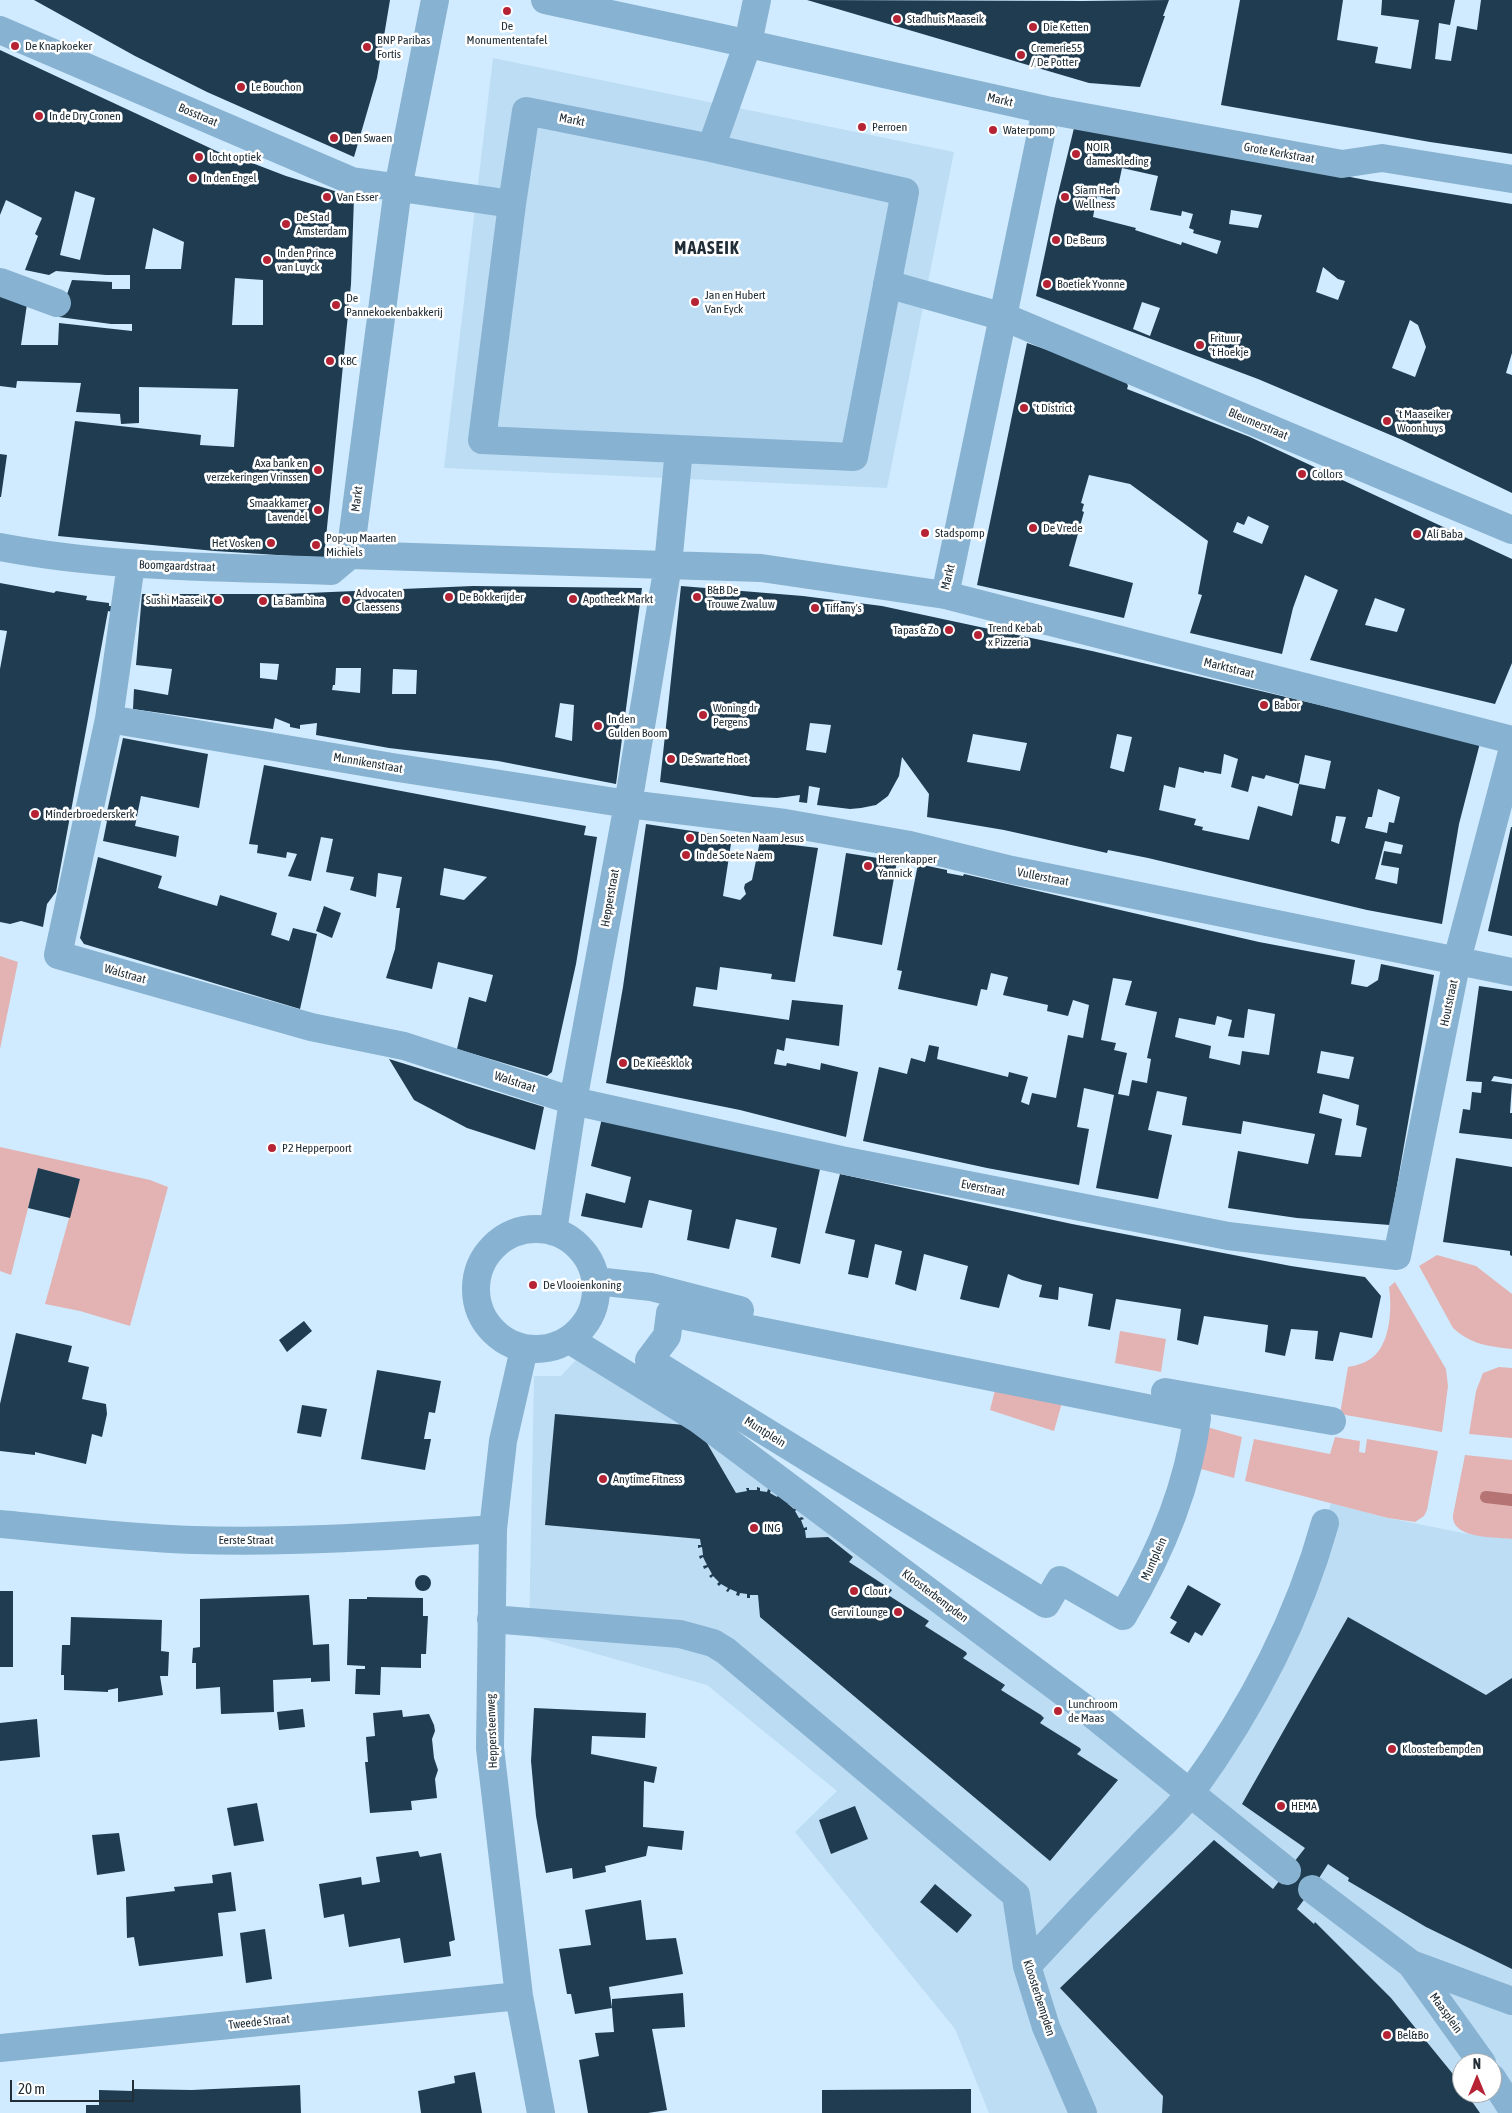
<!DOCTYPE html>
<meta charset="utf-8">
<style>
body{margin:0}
#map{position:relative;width:1512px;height:2113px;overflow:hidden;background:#d0ebff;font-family:"Asap Condensed",sans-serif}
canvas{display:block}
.north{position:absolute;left:1452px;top:2053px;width:50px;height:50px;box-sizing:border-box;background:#fff;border:1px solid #a6abaf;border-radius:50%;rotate:0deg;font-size:14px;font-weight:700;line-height:20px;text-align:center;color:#212e37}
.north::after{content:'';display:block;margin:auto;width:18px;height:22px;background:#b52335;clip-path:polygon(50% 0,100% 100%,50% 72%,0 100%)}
.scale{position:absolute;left:10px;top:2080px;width:124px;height:22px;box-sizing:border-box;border:2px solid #212e37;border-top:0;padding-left:6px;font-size:15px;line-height:18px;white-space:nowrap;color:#212e37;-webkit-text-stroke:4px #fff;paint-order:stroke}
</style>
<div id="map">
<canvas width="1512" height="2113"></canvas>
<div class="north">N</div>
<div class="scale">20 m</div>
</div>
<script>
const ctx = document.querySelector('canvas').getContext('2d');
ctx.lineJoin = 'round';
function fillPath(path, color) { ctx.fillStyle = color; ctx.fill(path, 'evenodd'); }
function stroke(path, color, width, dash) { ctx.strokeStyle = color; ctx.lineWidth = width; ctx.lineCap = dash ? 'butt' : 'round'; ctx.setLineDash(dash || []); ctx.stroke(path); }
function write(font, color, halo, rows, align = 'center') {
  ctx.font = font + ' "Asap Condensed",sans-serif'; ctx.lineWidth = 5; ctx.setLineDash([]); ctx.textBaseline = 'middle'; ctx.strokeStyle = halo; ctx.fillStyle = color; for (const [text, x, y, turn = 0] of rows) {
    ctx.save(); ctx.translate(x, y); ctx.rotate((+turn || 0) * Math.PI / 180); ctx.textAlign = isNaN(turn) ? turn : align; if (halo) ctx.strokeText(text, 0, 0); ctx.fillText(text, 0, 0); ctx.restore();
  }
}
const built = new Path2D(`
 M493,58L954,152L887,488L444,468Z
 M593,1341L1198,1781L1316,1555L1331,1503L1388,1518L1463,1533L1512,1539V2113H989L955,2029L795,1832L837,1791L707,1685L529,1635L534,1376H561ZM1462,2063H1492V2093H1462Z`);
const green = new Path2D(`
 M0,956L18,962L0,1049Z
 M0,1147L150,1180L168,1187L130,1326L80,1311L45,1304L80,1179L38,1169L11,1275L0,1271Z
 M1437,1255L1476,1266L1512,1294V1349C1488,1346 1472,1345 1453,1328L1419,1266Z
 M1395,1282L1446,1369L1448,1386L1442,1432L1340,1414L1348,1367C1358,1365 1366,1363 1373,1357C1391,1342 1392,1307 1389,1287Z
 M1120,1331L1166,1339L1161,1372L1115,1363Z
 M1499,1367L1512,1368V1438L1469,1434L1476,1391L1483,1373Z
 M998,1378L1065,1392L1054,1431L990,1410Z
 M1200,1425L1242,1437L1234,1478L1190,1466Z
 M1335,1437L1360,1441L1359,1452L1365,1453L1367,1439L1438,1451L1427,1510L1424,1516L1415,1522L1388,1518L1245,1481L1254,1439L1330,1454Z
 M1465,1455L1512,1460V1539C1495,1537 1451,1539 1453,1515Z`);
const stream = new Path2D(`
 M1486,1497L1512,1500`);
const building = new Path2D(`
 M34,0H390L377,78L354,157L207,92L135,56Z
 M807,0L1083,1L1169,0L1163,16H1165L1140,87L1089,83Z
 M1240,0H1343L1337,40L1378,47L1375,63L1411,69L1419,20L1381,15L1382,0H1455L1450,25L1439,23L1435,59L1451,61L1457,26L1477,30L1481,0H1512V154L1430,142L1221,105Z
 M0,50L225,155L226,153L286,176L354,197L351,284L324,558L215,551L58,536L75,421L201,435L200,445L234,447L238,389L139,387V423L121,424L120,414L76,412L81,383L17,381L16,388L0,386V295L27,304L21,345H58L59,323L132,331V324H111L59,317L72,280L112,282V289H130V275H106L56,271L49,275L25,270L38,236L35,234L42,218L6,200L0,215ZM75,191L95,198L80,260L60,255ZM153,228L184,242L181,269H145ZM235,278L263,280V325H232Z
 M1075,124L1371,181L1512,204V353L1506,373L1512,375V493L1400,439L1258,379L1036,296L1055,206ZM1122,168L1158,176L1150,210L1181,216L1182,211L1193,214L1189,228L1194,230L1193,233L1221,241L1217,254L1182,242L1181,245L1135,230L1136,228L1093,217L1097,196L1115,201ZM1231,210L1262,215L1258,228L1229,224ZM1323,267L1338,279L1345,281L1338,300L1316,292ZM1142,302L1160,308L1150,336L1133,329ZM1410,320L1418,325L1426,347L1415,377L1392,368Z
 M1027,343L1124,376L1128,386L1127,389L1250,437L1512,559V663L1495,704L1310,660L1338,590L1305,575L1293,608L1282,654L1190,633L1202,595L1198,594L1208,541L1130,484L1089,475L1081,503L1084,504L1082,511L1084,512L1069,566L1133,583L1124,618L977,585ZM1248,516L1269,526L1262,544L1233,532L1237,522L1244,525ZM1375,598L1405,609L1397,632L1365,625Z
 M0,454L7,455L1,497H0Z
 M0,583L54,593L56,591L87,596L86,600L109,603V606H113L112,612L108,611L56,892L47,904L43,927L21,921L10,924L0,922V669L7,631L0,630Z
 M473,586L642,588L616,784L498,761L389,748L316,735L317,723L300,725V729L290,727V724L275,718L273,729L133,709L134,689L168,695L172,669L136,665L142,594H284ZM260,663L279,664L277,680L260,678ZM336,668H361L360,693L332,690L333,685H335ZM393,669L417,670L416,694H392ZM560,703L574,705L572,741L555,737Z
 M681,586L803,596L882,606L1092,651L1480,743L1459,824L1442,924L1367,910L1148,858L1108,850L1107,853L1004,830L927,817L929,794L902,757L899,776L888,796L876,805L861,808L850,809L817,805L820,788L809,786L807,803L799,802L800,795L777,798L753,797L660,782ZM810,723L831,725L826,753L806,750ZM973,734L1027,743L1020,771L967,762ZM1117,734L1132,737L1124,772L1110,768ZM1224,754L1238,759L1231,787L1234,788L1248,792L1252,776L1264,779L1266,775L1299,784L1292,816L1258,806L1249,840L1202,830L1203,827L1194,825L1196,819L1159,810L1164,785L1175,788L1179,767L1204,773V771L1221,774ZM1305,755L1331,761L1325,789L1299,784ZM1378,789L1400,797L1394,823L1389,822L1387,833L1365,828L1368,817H1372ZM1336,816L1346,817L1339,844L1331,841ZM1385,841L1403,845L1401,854L1384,851L1381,865L1399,868L1397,884L1375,879Z
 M123,738L208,754L199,808L141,796L135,826L179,836L176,857L103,841L107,821H105Z
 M264,765L586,826L584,835L597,837L576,964L552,1072L547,1076L457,1049L469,997L486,1002L493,975L438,962L432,989L386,978L395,949L400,908H396L402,877L378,873L376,897L350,890L354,877L326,872L333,839L321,837L311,881L288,876L297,854L287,852L286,858L257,853L258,845L249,844ZM444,868L487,877L464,900L440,895Z
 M646,824L732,837L723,896L740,900L746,894L744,888L745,884L752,880L760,841L818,848L795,982L771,979L772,974L720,967L717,990L696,987L693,1006L789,1020L792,1000L843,1005L839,1046L786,1038L784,1051L777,1049L774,1064L786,1066L787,1063L820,1070L821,1063L858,1072L846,1137L740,1110L606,1083L623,987Z
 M1511,827H1512V936L1488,931Z
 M846,853L897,861L882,945L833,936Z
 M98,857L162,876L158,888L217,906L220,895L277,913L271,935L289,941L293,928L317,934L300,1009L84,944L80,938Z
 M918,864L947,870V873L963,876L964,874L1259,942L1355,960L1351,984L1367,987L1378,980L1381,964L1434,975L1390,1225L1297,1218L1228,1208L1238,1151L1308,1164L1315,1134L1243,1121L1241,1134L1182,1125L1187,1097L1157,1091L1148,1130L1172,1135L1158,1199L1096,1188L1114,1095L1084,1088L1077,1127L1089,1129L1079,1185L987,1168L863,1141L879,1067L907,1074L911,1058L925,1062L929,1045L939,1047L937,1059L1008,1077L1009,1072L1028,1077L1021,1102L1029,1105L1032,1093L1056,1098L1068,1035L1083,1038L1089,1005L1073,1000L1068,1016L1047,1011L1048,1005L1003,995L1008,977L991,973L987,990L981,989L977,1006L898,989L902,971L897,970ZM1113,978L1132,981L1125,1005L1157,1012L1147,1058L1151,1059L1147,1083L1132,1080L1129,1096L1118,1094L1127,1053L1114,1050L1116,1043L1101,1040ZM1248,1009L1275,1014L1269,1055L1242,1051L1240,1065L1209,1058L1211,1046L1175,1037L1179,1018L1215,1025L1217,1016L1232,1020L1228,1036L1244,1038ZM1321,1051L1354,1057L1349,1079L1317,1073ZM1323,1094L1359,1105L1356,1125L1367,1128L1361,1157L1335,1155L1342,1119L1319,1113Z
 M324,906L341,913L332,938L316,931Z
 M1479,986L1512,991V1079L1494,1076L1491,1081L1512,1084L1510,1113H1512V1139L1459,1133L1463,1109L1470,1110L1472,1092L1481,1093L1482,1082L1466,1081Z
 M389,1059L544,1107L535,1150L467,1128L414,1100Z
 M602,1118L820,1169L800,1264L771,1257L777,1228L736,1219L729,1249L687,1240L692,1210L649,1200L642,1228L581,1216L586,1193L625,1203L631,1177L591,1166Z
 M1456,1158L1512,1167V1256L1510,1255V1251L1443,1242Z
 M38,1168L80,1179L70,1218L28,1208Z
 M840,1174L1072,1224L1291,1266L1365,1277L1381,1296L1372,1338L1340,1332L1333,1361L1315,1359L1318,1331L1291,1329L1285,1356L1265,1352L1268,1325L1204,1316L1198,1345L1177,1340L1181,1309L1116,1299L1110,1330L1088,1326L1093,1294L1059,1287L1058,1300L1039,1297L1042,1285L1022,1280L1008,1274L999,1308L980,1304L960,1299L968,1266L924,1254L916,1291L895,1284L902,1251L875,1244L868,1278L848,1274L855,1240L825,1233Z
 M304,1321L312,1331L287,1352L279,1340Z
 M16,1333L72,1346L68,1362L89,1367L82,1399L106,1404L107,1414L102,1437L92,1434L86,1464L35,1452V1455L0,1451V1404Z
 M377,1370L441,1381L435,1413L429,1412L424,1439H431L425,1470L361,1459Z
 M302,1405L327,1409L321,1437L297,1433Z
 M555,1414L697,1426L736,1493L747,1491L746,1488H749V1490H757V1487L760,1488V1491L767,1492L768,1489L771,1490L770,1493L777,1497L779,1493L781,1495L780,1497L786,1502L788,1499L791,1501L788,1504L794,1509L796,1507L798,1509L795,1511L799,1518L802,1517L804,1519L801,1520L804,1528L807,1527V1530H805L806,1538L828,1537L853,1557L849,1562L892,1590L888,1595L929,1621L925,1626L966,1652L967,1654L963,1658L1005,1685L1001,1690L1041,1715L1044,1718L1040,1723L1080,1748L1081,1750L1077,1754L1118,1780L1050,1861L760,1617L758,1595H750V1598H747V1594L740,1593L739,1596L736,1595L737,1592L730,1589L728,1592L726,1591L728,1588L721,1584L719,1586L717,1584L719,1582L713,1576L711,1578L709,1576L712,1574L708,1567L704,1569L703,1566L707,1565L703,1557L700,1559L699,1556L703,1555L702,1547L698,1548V1545H701L700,1539L545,1525Z
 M415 1583a8 8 0 1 1 16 0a8 8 0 1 1-16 0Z
 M1188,1585L1221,1604L1202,1636L1195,1632L1189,1643L1170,1633L1177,1622L1170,1618Z
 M0,1591H13V1667H0Z
 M309,1595L313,1645L329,1644L330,1681L311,1682V1678L273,1680L274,1712L221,1714L220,1687L196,1689V1663H192L193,1648L200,1647V1599Z
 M367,1597L423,1598V1616H428L426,1654H421V1668L381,1667L380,1695L355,1694L356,1669H365V1666L347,1665L349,1599H367Z
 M71,1617L162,1620L161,1651L169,1652L168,1676H160L163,1695L118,1702V1688L108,1690V1692L64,1690V1675H61L62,1645H70Z
 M1348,1617L1486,1695L1512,1678V1969L1426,1927L1348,1881L1349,1878L1328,1864L1312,1889L1297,1909L1314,1924L1315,1922L1391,1998L1457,2079L1462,2086V2093H1466L1480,2113H1162L1163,2096L1060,1988L1214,1840L1273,1889L1305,1848L1242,1804Z
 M534,1708L646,1713L645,1738L592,1736L591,1754L657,1767L654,1783L644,1781L643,1827L684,1831L682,1850L648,1846L646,1856L605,1866L606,1872L573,1879L572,1868L546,1873L536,1816L531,1761Z
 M303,1709L305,1727L279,1730L277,1712Z
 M402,1710L403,1717L429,1714L434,1725L435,1731L432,1739L434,1758L438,1770L435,1779L437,1798L411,1801L412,1810L370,1813L365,1762H368L366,1737L375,1736L373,1713Z
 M37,1719L40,1757L0,1761V1723Z
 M257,1803L264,1841L234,1846L227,1808Z
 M855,1806L868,1839L831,1854L819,1820Z
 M119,1833L125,1871L97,1875L92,1835Z
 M418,1851L420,1857L441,1853L455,1940L449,1942L451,1956L404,1963L400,1938L349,1947L344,1914L324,1918L319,1884L361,1877L362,1885L380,1882L376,1857Z
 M231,1872L236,1911L218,1913L223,1956L139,1966L134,1937L127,1938L126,1897L175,1891L174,1887L213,1883L212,1875Z
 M935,1884L972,1915L957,1933L920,1902Z
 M641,1900L646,1940L676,1938L683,1974L609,1987L612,2008V1999L683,1993L685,2027L652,2029L667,2110L648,2113H588L579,2060L599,2056L595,2033L614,2032L612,2008L575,2014L571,1994H567L559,1949L591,1945L585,1910Z
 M265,1929L272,1979L246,1983L240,1933Z
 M475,2072L482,2113H421L418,2091L455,2083L454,2076Z
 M300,2085L301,2113H86V2105H99V2090L133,2091V2089L192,2090Z
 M971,2089V2113H822V2090Z`);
const minor = new Path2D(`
 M545,0L704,34L1046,110L1342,164L1382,158L1512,179
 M0,30L352,181L512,204
 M526,111L711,148L905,192L854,457L482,440L512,204Z
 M711,148L748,43L757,0
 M0,282L57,303
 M887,284L1004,317L1512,530
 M0,547C109,568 221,567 331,571L350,555
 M350,555L761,568L945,595L1512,740
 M350,555L398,188L435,0
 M131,564L109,719L58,955L311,1027L404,1046L573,1101L841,1160L1228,1236L1397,1256L1457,960L1512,752
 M945,595L1046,110
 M109,719L392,767L628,804L785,823L910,845L1012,870L1512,972
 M476 1289a60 60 0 1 1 120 0a60 60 0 1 1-120 0Z
 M553,1231L573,1101L628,804L668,565L679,449
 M596,1281L651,1287L740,1310
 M670,1313L1197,1418C1188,1488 1159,1556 1123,1616L1060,1580L1046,1604L649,1360L667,1336Z
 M570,1340L698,1419L1087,1710L1287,1871
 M524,1349L503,1441L493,1529L490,1748L519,1996L541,2113
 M1165,1392L1332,1421
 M0,1524C64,1530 129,1538 193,1540C293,1543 394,1536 493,1529
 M491,1619L680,1634L713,1643L726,1651L1016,1895L1027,1966L1046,2027L1083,2113
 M1312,1889L1411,1964L1512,2001
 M1411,1964L1482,2063
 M1027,1966C1064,1926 1101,1887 1139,1848C1156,1830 1176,1812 1191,1792C1250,1711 1298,1620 1325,1523
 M0,2048L519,1996
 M1492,2078L1512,2109`);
const markers = [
 [507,11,5,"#b52335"],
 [897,19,5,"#b52335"],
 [1033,27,5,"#b52335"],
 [15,46,5,"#b52335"],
 [367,47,5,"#b52335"],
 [1021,55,5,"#b52335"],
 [241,87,5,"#b52335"],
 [39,116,5,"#b52335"],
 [862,127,5,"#b52335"],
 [993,130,5,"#b52335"],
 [334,138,5,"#b52335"],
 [1076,154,5,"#b52335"],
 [199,157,5,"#b52335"],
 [193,178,5,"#b52335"],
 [327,197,5,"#b52335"],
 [1065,197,5,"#b52335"],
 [286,224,5,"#b52335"],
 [1056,240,5,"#b52335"],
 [267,260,5,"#b52335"],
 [1047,284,5,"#b52335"],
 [695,302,5,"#b52335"],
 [336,305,5,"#b52335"],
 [1200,345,5,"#b52335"],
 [330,361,5,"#b52335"],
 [1024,408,5,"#b52335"],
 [1387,421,5,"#b52335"],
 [318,470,5,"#b52335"],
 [1302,474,5,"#b52335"],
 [318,510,5,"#b52335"],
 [1033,528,5,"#b52335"],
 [925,533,5,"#b52335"],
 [1417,534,5,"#b52335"],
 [271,543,5,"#b52335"],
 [316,545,5,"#b52335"],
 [449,597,5,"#b52335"],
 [697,597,5,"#b52335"],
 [573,599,5,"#b52335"],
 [218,600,5,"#b52335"],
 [346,600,5,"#b52335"],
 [263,601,5,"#b52335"],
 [815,608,5,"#b52335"],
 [949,630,5,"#b52335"],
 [978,635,5,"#b52335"],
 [1264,705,5,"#b52335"],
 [703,715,5,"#b52335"],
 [598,726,5,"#b52335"],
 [671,759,5,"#b52335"],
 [35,814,5,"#b52335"],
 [690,838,5,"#b52335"],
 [686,855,5,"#b52335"],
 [868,866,5,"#b52335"],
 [623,1063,5,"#b52335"],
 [272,1148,5,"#b52335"],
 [533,1285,5,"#b52335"],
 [603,1479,5,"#b52335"],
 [754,1528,5,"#b52335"],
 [854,1591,5,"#b52335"],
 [898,1612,5,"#b52335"],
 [1058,1711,5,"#b52335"],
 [1392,1749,5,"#b52335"],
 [1281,1806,5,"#b52335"],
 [1387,2035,5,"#b52335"]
];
const poiNames = [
 ["Stadhuis Maaseik",907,19],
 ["De",507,26,"center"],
 ["Monumententafel",507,40,"center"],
 ["Die Ketten",1043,27],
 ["BNP Paribas",377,40],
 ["Fortis",377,54],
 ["De Knapkoeker",25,46],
 ["Cremerie55",1031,48],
 ["/ De Potter",1031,62],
 ["Le Bouchon",251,87],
 ["In de Dry Cronen",49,116],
 ["Perroen",872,127],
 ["Waterpomp",1003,130],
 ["Den Swaen",344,138],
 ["NOIR",1086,147],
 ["dameskleding",1086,161],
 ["locht optiek",209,157],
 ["In den Engel",203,178],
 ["Siam Herb",1075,190],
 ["Wellness",1075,204],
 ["Van Esser",337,197],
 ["De Stad",296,217],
 ["Amsterdam",296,231],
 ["De Beurs",1066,240],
 ["In den Prince",277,253],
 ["van Luyck",277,267],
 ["Boetiek Yvonne",1057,284],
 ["Jan en Hubert",705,295],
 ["Van Eyck",705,309],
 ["De",346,298],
 ["Pannekoekenbakkerij",346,312],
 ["Frituur",1210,338],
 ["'t Hoekje",1210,352],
 ["KBC",340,361],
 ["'t District",1034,408],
 ["'t Maaseiker",1397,414],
 ["Woonhuys",1397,428],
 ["Axa bank en",308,463,"right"],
 ["verzekeringen Vrinssen",308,477,"right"],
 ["Collors",1312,474],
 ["Smaakkamer",308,503,"right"],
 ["Lavendel",308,517,"right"],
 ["De Vrede",1043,528],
 ["Stadspomp",935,533],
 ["Ali Baba",1427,534],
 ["Pop-up Maarten",326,538],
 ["Michiels",326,552],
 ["Het Vosken",261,543,"right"],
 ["B&B De",707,590],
 ["Trouwe Zwaluw",707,604],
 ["Advocaten",356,593],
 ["Claessens",356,607],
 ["De Bokkerijder",459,597],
 ["Apotheek Markt",583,599],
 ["Sushi Maaseik",208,600,"right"],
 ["La Bambina",273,601],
 ["Tiffany's",825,608],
 ["Trend Kebab",988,628],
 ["x Pizzeria",988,642],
 ["Tapas & Zo",939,630,"right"],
 ["Babor",1274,705],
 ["Woning dr",713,708],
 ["Pergens",713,722],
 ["In den",608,719],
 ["Gulden Boom",608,733],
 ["De Swarte Hoet",681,759],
 ["Minderbroederskerk",45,814],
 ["Den Soeten Naam Jesus",700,838],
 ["In de Soete Naem",696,855],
 ["Herenkapper",878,859],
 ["Yannick",878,873],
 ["De Kieësklok",633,1063],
 ["P2 Hepperpoort",282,1148],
 ["De Vlooienkoning",543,1285],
 ["Anytime Fitness",613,1479],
 ["ING",764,1528],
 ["Clout",864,1591],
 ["Gervi Lounge",888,1612,"right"],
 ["Lunchroom",1068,1704],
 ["de Maas",1068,1718],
 ["Kloosterbempden",1402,1749],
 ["HEMA",1291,1806],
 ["Bel&Bo",1397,2035]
];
const streetNames = [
 ["Markt",1000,100,13],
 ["Bosstraat",198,115,23],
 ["Markt",572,120,11],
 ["Grote Kerkstraat",1279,153,10],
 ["Bleumerstraat",1258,424,23],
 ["Markt",357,499,-83],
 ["Boomgaardstraat",177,566,2],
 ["Markt",948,577,-76],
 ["Marktstraat",1229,668,14],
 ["Munnikenstraat",368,763,10],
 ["Vullerstraat",1043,877,11],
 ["Hepperstraat",610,898,-80],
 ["Walstraat",125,974,16],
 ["Houtstraat",1449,1003,-78],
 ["Walstraat",515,1082,18],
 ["Everstraat",983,1188,11],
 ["Muntplein",765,1432,32],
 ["Eerste Straat",246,1540],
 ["Muntplein",1154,1559,-66],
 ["Kloosterbempden",935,1596,37],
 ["Heppersteenweg",492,1731,-92],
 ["Kloosterbempden",1039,1998,72],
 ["Maasplein",1446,2013,54],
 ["Tweede Straat",259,2022,-6]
];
const districtNames = [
 ["MAASEIK",707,248]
];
fillPath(built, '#bdddf4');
fillPath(green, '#e2b3b2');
stroke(stream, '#b57373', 12);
fillPath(building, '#203c50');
stroke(minor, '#88b2d1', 28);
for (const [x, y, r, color] of markers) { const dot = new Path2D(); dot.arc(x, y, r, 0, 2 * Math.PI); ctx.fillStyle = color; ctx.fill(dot); stroke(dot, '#fff', 2); }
write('12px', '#212e37', '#fff', poiNames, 'left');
write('12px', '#212e37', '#fff', streetNames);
ctx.letterSpacing = '1px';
write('bold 18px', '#212e37', '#fff', districtNames);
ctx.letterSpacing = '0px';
</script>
